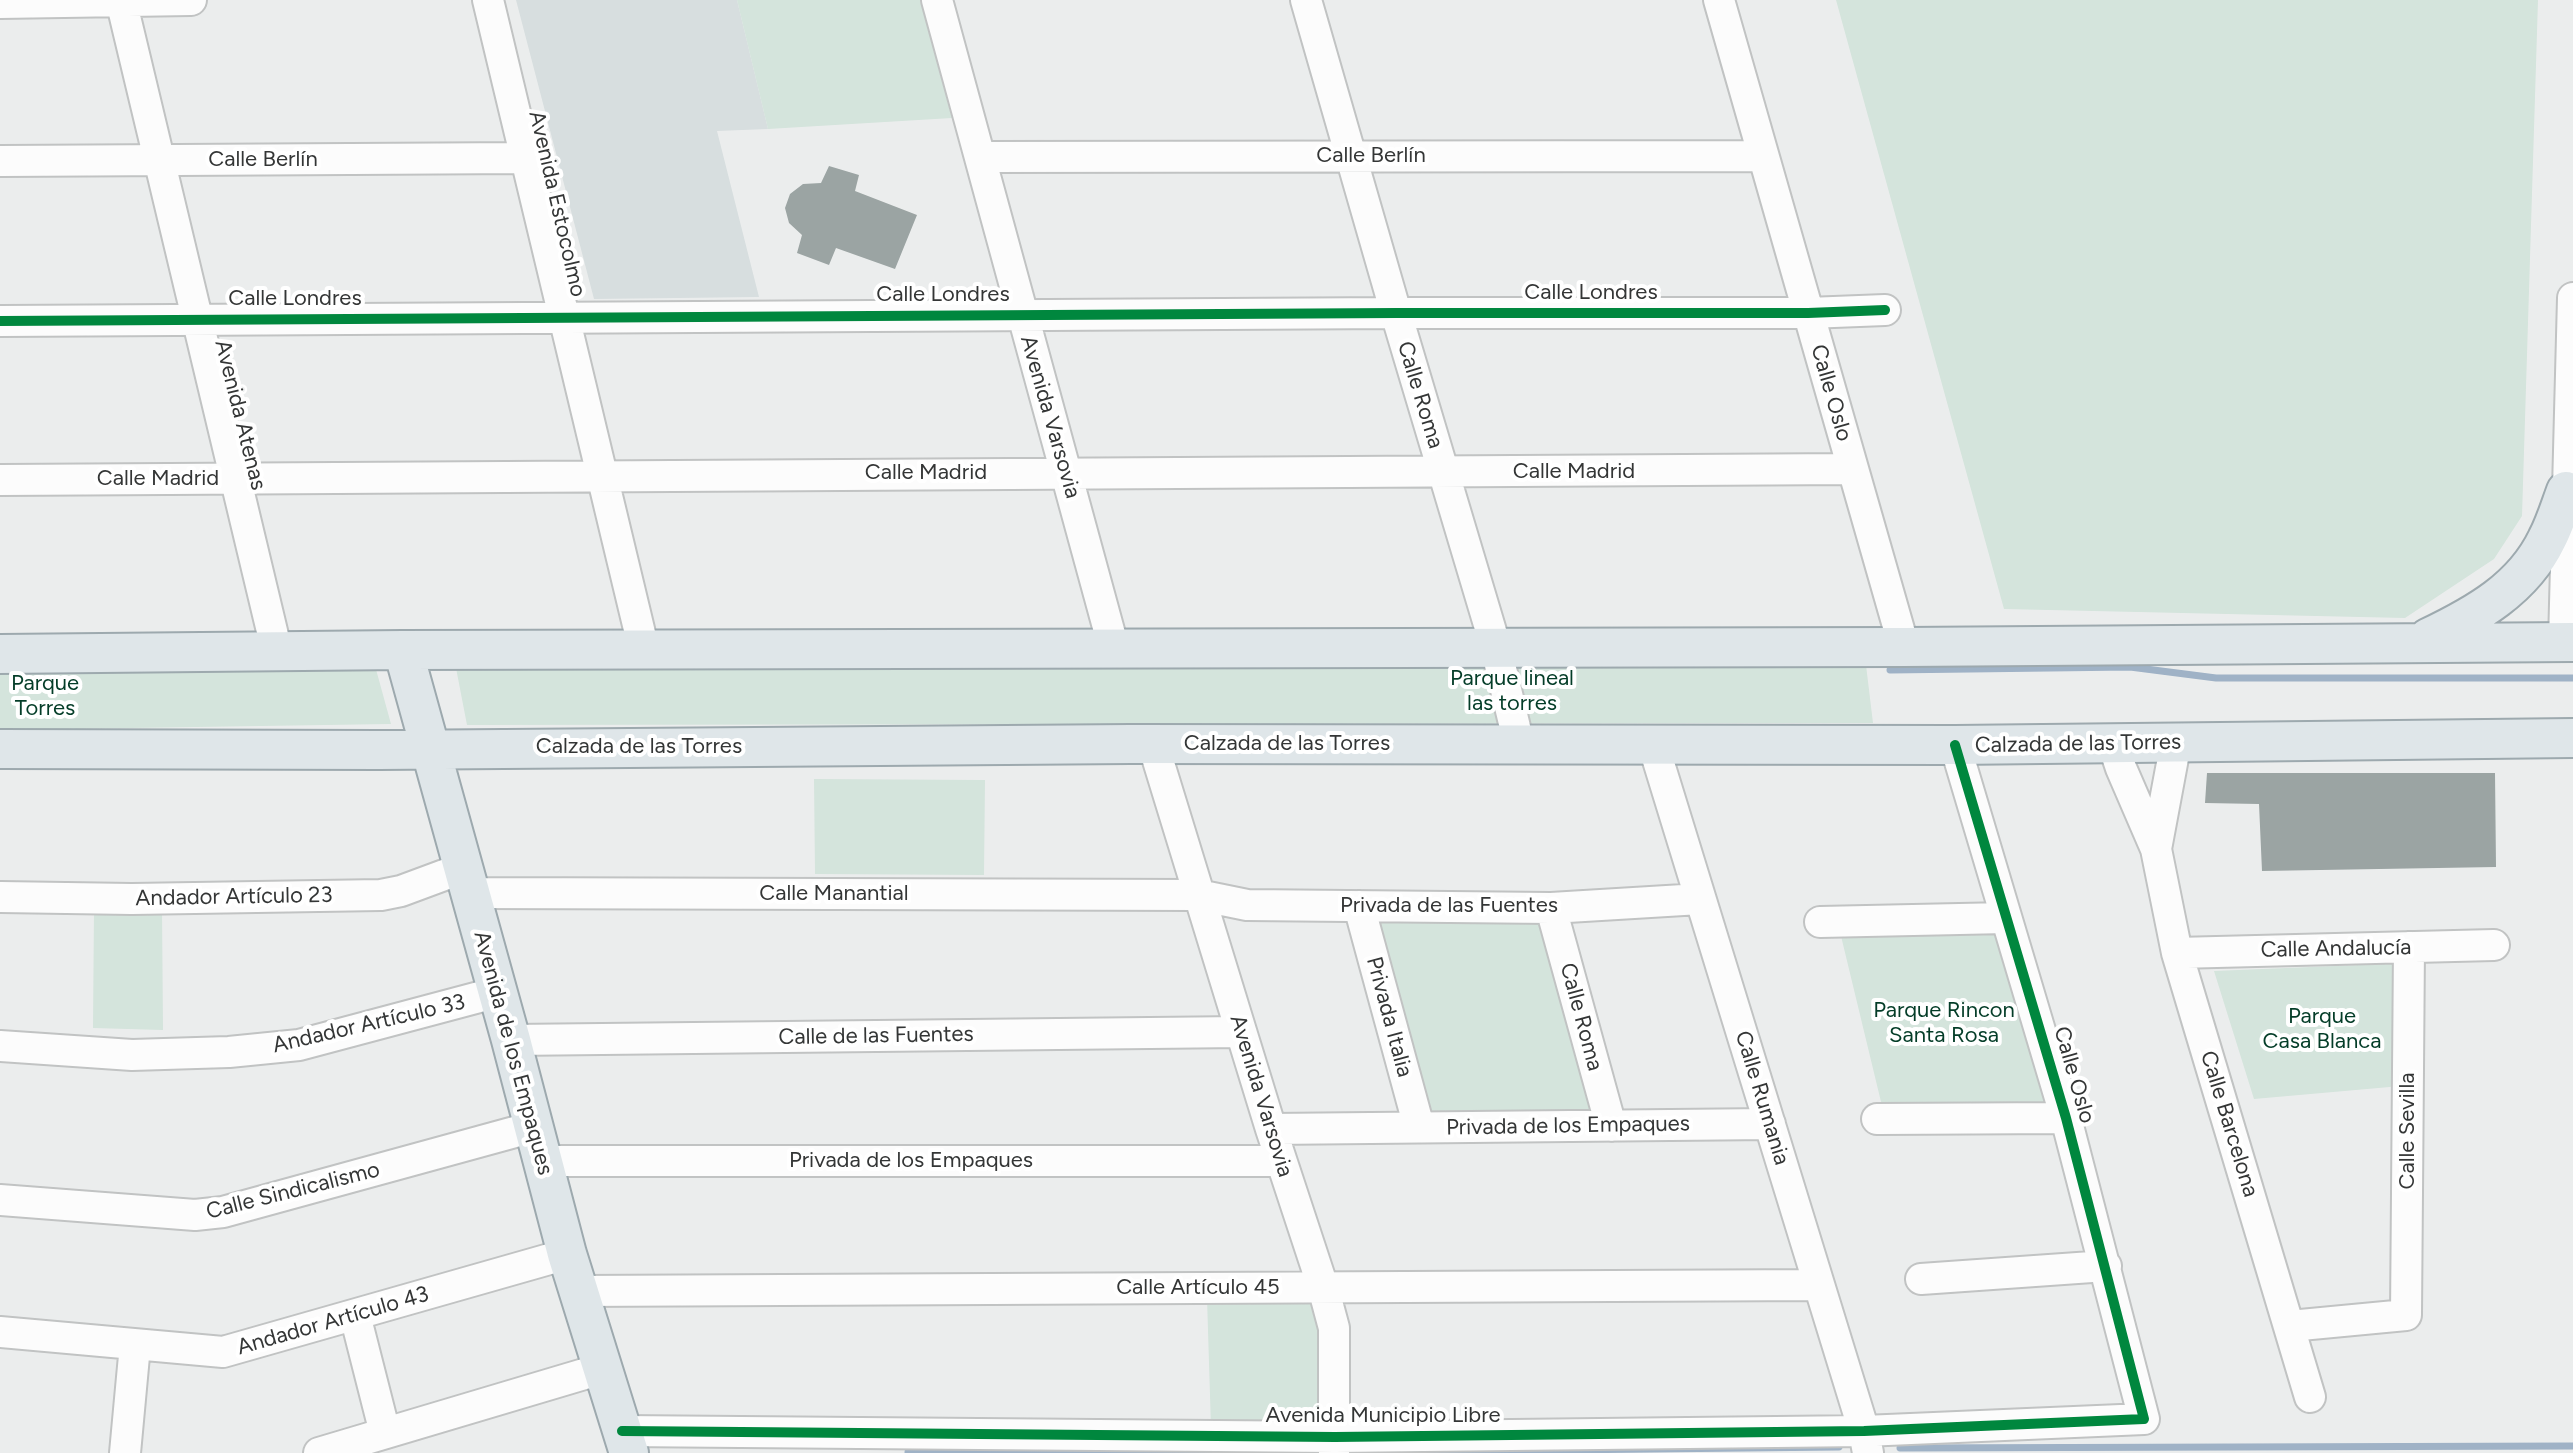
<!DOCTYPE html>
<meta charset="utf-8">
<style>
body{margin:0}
canvas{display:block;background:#ebeded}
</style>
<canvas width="2573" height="1453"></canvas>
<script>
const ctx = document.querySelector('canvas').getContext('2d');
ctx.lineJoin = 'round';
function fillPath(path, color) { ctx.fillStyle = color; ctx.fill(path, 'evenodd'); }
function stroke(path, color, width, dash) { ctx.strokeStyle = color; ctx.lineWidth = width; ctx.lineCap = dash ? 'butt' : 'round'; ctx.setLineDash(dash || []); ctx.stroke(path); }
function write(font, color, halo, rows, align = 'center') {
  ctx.font = font + ' Figtree,sans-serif'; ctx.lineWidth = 8; ctx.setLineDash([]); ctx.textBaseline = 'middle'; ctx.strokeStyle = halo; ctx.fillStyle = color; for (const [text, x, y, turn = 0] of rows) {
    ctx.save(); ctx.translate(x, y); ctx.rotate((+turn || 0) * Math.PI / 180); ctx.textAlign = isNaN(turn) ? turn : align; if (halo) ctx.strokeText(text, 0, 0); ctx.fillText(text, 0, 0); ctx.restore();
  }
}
const built = new Path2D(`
 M516,0H737L768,129L717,131L759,297L594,299Z`);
const green = new Path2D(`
 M737,0H920L952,118L768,129Z
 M1836,0H2538L2522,516L2494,559L2405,618L2004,609Z
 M374,662L391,724L0,730V665Z
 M1511,662L1866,665L1873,723L467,725L456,668L749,669Z
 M814,779L985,780L984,875L815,874Z
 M94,907L162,908L163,1030L93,1028Z
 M1373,915L1543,917L1595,1124L1427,1123Z
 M2000,931L2051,1106H1882L1841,936Z
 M2408,963L2401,1086L2254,1099L2214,971Z
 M1318,1297L1328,1428H1211L1207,1298Z`);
const stream = new Path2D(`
 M1890,670L2130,667L2216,678H2573
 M1900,1448L2573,1446
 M908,1452H1303
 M1372,1452L1839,1447`);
const building = new Path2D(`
 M829,166L859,175L855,191L917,215L895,269L836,248L829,265L797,253L802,235L789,223L785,208L790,194L803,184L821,183Z
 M2207,773H2495L2496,867L2262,871L2259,804L2205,803Z`);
const minor = new Path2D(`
 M121,0L277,652
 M488,0L644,650
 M937,0L1114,649
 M1306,0L1396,313L1496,648L1519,744
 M1719,0L1904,647
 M0,3L191,0
 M981,157L1762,156
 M0,161L526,158
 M0,321L1396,313H1808L1885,310
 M0,480L1852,469
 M2564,642L2573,298
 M1153,744L1271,1129L1323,1287L1334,1328V1453
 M1653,744L1864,1431L1868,1453
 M2113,744L2121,768L2156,849L2177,953L2310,1397
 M2156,849L2176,742
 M470,893L1198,895L1247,905L1551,908L1700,899
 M0,897L132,899L381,895L401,891L463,868
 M1359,906L1419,1127
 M1551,908L1611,1126
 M1820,922L2006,918
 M2177,953L2494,945
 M511,1040L1241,1032
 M0,1046L132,1055L229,1052L299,1045L498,992
 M1877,1119L2066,1118
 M1271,1129L1770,1124
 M541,1161H1281
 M0,1200L195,1215L223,1212L533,1127
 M1921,1279L2106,1266
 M577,1291L1819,1285
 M355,1315L385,1433
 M2290,1326L2406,1315L2409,947
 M0,1332L223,1352L567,1254
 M622,1431L1335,1437L1864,1431L2144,1419L2066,1118L1955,745
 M125,1453L135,1345
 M319,1453L601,1369`);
const major = new Path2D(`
 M2428,638C2476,615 2523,589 2547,539C2555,524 2560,507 2566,491
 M403,650L511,1040L567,1254L629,1453
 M0,654L403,650L1904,647L2573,642
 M0,749L379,750L1131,744L1955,745L2573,738`);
const cycleway = new Path2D(`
 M0,321L1396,313H1808L1885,310
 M622,1431L1335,1437L1864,1431L2144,1419L2066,1118L1955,745`);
const streetNames = [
 ["Calle Berlín",1371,156],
 ["Calle Berlín",263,160],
 ["Avenida Estocolmo",557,204,77],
 ["Calle Londres",1591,293],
 ["Calle Londres",943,295],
 ["Calle Londres",295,299],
 ["Calle Oslo",1831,393,74],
 ["Calle Roma",1420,395,73],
 ["Avenida Atenas",240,415,76],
 ["Avenida Varsovia",1050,417,74],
 ["Calle Madrid",1574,472],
 ["Calle Madrid",926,473],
 ["Calle Madrid",158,479],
 ["Calzada de las Torres",1287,744],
 ["Calzada de las Torres",2078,744,-1],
 ["Calzada de las Torres",639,747],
 ["Calle Manantial",834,894],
 ["Andador Artículo 23",234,897,-1],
 ["Privada de las Fuentes",1449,906],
 ["Calle Andalucía",2336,949,-1],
 ["Privada Italia",1389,1017,75],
 ["Calle Roma",1581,1017,75],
 ["Andador Artículo 33",369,1024,-13],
 ["Calle de las Fuentes",876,1036,-1],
 ["Avenida de los Empaques",513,1053,75],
 ["Calle Oslo",2074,1075,74],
 ["Avenida Varsovia",1261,1096,73],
 ["Calle Rumania",1762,1098,73],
 ["Calle Barcelona",2229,1124,73],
 ["Privada de los Empaques",1568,1126,-1],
 ["Calle Sevilla",2408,1131,-90],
 ["Privada de los Empaques",911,1161],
 ["Calle Sindicalismo",293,1191,-14],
 ["Calle Artículo 45",1198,1288],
 ["Andador Artículo 43",333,1321,-16],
 ["Avenida Municipio Libre",1383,1416]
];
const parkNames = [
 ["Parque lineal",1512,679],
 ["las torres",1512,704],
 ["Parque",45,684],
 ["Torres",45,709],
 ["Parque Rincon",1944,1011],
 ["Santa Rosa",1944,1036],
 ["Parque",2322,1017],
 ["Casa Blanca",2322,1042]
];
fillPath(built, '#d7dedf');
fillPath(green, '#d4e4dc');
stroke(stream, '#9fb2c6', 7);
fillPath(building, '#9ba4a3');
stroke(minor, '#c1c3c3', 34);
stroke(major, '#9da9ae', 42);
stroke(minor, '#fcfcfc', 30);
stroke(major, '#dfe6e9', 38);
stroke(cycleway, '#00873e', 10);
write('22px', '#343636', '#fff', streetNames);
write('22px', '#043d28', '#fff', parkNames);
</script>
